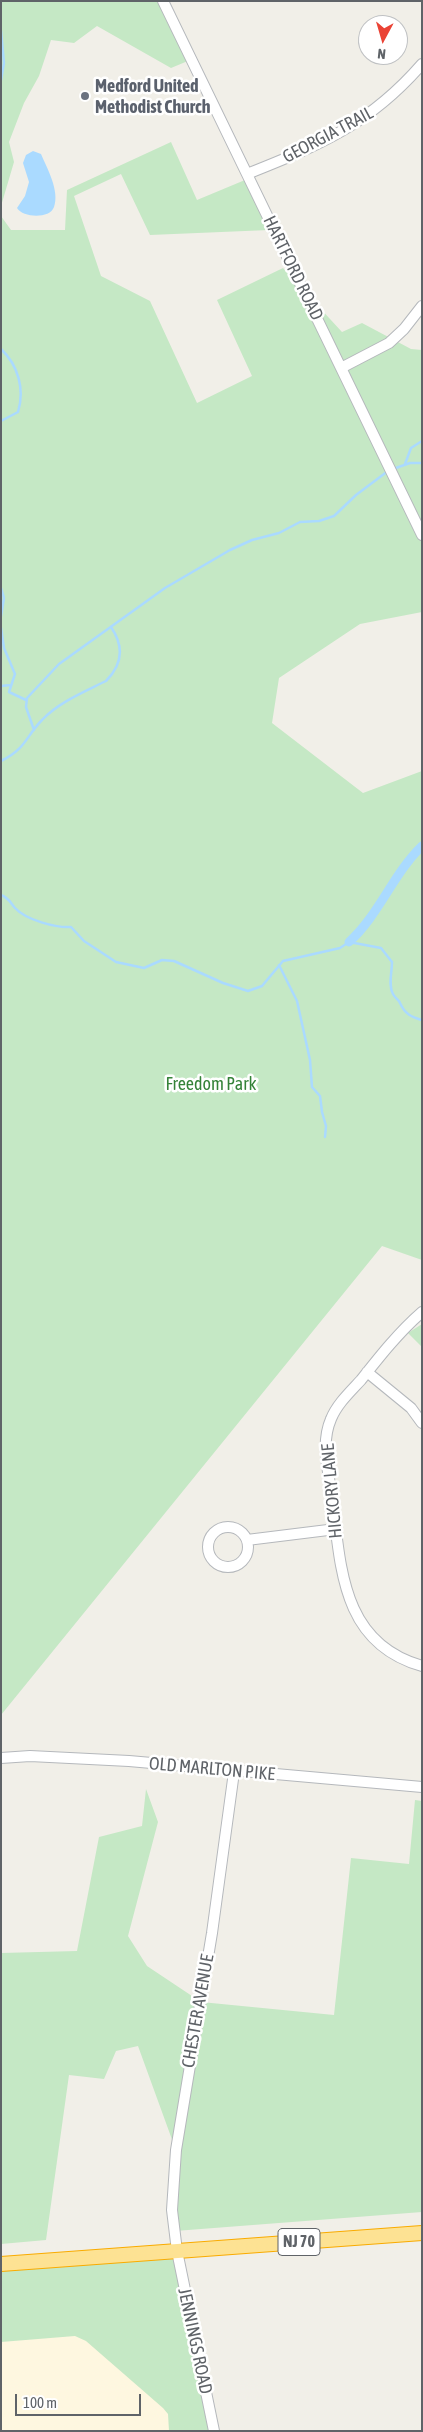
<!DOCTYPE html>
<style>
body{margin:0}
#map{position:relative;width:423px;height:2432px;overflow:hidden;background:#f1efe8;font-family:"Asap Condensed",sans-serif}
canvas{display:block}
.frame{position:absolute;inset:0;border:2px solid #5f6368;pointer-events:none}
.north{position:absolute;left:358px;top:15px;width:50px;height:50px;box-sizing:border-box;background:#fff;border:1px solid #bfc1c3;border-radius:50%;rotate:186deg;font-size:14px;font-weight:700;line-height:20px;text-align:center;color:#5f6368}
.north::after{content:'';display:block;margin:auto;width:18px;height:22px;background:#ea4335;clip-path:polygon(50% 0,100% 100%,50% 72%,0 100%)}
.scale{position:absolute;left:15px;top:2394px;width:126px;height:22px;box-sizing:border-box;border:2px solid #5f6368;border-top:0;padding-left:6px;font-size:15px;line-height:18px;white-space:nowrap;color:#5f6368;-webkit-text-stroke:4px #fff;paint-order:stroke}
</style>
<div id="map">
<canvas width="423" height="2432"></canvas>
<div class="frame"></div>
<div class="north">N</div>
<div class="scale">100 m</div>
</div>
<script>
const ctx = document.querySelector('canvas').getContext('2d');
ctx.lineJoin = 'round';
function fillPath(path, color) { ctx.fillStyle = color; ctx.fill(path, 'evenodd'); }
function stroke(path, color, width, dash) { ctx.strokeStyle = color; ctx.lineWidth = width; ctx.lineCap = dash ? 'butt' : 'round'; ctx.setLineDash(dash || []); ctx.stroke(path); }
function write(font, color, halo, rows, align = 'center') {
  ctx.font = font + ' "Asap Condensed",sans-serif'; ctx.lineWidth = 5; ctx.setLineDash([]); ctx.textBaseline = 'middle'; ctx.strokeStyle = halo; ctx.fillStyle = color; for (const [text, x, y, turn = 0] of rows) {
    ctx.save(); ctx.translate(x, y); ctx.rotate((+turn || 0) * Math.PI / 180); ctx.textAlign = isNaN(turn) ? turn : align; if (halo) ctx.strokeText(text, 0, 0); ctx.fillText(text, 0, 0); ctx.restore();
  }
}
const commercial = new Path2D(`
 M1,2264L214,2431H1Z`);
const green = new Path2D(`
 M1,1H168L195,58L171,68L97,26L74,43L51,40L39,76L24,103L9,142L14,162L1,206Z
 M171,142L197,200L245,180L269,230L150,235L121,174L74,196L101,276L150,301L197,403L252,376L217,300L283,268L342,332L362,323L411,349L422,350V612L360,624L279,678L272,723L363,793L422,771V1260L382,1246L1,1715V216L11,230H65L67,190Z
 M422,1324V1347L408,1333Z
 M146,1789L158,1822L128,1936L147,1966L201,2002L334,2015L351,1858L409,1864L415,1800L422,1801V2212L175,2231L178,2156L138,2046L116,2051L104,2079L69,2075L46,2240L1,2244V1953L77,1951L99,1837L142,1826Z
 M177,2251L214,2431H169L168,2414L163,2408L86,2341L75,2336L1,2342V2264Z`);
const water = new Path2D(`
 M33,151L41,154C47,168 60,191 54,207C50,219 23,218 17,208L25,196L29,182L23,163L26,155Z`);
const stream = new Path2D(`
 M1,31L4,63L1,80
 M1,349C18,365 25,389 18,412L1,421
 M405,464L411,448L422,441
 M393,469L410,463H422
 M1,588L4,598L1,616
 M1,628L4,648L15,674L9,692L26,700
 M1,686L11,685
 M34,730L26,707L27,698L59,664L165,588L230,550L252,540L279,533L300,522L319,521L334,516L356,495L388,471
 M1,761C26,749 26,736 42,720C59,702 84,692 106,681C123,664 124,646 111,627
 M1,895C9,898 10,902 15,908C26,920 56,928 71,927L84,941L116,962L144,968L162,960L174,961L223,983L248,991L262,986L283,961L340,948L349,942L381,948L392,962C392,972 388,985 393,994C395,998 399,1000 400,1003C405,1014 411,1017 422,1020
 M279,965L297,1001L310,1060L312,1087L320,1096L322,1112L326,1126L325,1137`);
const canal = new Path2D(`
 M349,942C379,915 393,874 422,846`);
const minor = new Path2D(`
 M163,1L422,535
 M247,174C320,145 370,124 422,64
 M341,368L389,343L404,329L422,306
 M422,1312C399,1332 380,1356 361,1380C350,1392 337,1404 331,1419C320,1444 329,1473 332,1498C341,1567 341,1643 422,1666
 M367,1372L411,1408L422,1423
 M208 1547a20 20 0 1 1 40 0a20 20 0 1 1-40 0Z
 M247,1540L336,1529
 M1,1758L30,1756L129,1761L422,1787
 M214,2431L177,2251L172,2210L176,2150L212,1933L234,1772`);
const highway = new Path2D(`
 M1,2264L422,2233`);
const markers = [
 [85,96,5,"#6b7280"]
];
const shields = [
 [299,2242,42]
];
const shieldNames = [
 ["NJ 70",299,2242]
];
const worshipNames = [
 ["Medford United",95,86],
 ["Methodist Church",95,107]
];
const streetNames = [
 ["GEORGIA TRAIL",328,135,-28],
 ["HARTFORD ROAD",293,268,64],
 ["HICKORY LANE",332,1491,-95],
 ["OLD MARLTON PIKE",212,1769,5],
 ["CHESTER AVENUE",198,2011,-80],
 ["JENNINGS ROAD",195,2341,78]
];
const parkNames = [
 ["Freedom Park",211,1084]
];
fillPath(commercial, '#fef7e0');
fillPath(green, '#c5e8c5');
fillPath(water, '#aadaff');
stroke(stream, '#aadaff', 2.5);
stroke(canal, '#aadaff', 9);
stroke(minor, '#b5b8bc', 12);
stroke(highway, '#f9ab00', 16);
stroke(minor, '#fff', 10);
stroke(highway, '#fde293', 14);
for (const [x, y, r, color] of markers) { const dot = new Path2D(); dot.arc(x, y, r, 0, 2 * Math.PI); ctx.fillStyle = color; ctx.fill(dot); stroke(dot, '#fff', 2); }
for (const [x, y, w] of shields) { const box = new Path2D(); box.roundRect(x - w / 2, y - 13.5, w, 27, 4); ctx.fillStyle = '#fff'; ctx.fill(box); stroke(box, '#5f6368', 1); }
write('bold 16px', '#5f6368', null, shieldNames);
write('bold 18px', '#5b616d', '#fff', worshipNames, 'left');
write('18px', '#5f6368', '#fff', streetNames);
write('18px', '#348238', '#fff', parkNames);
</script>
